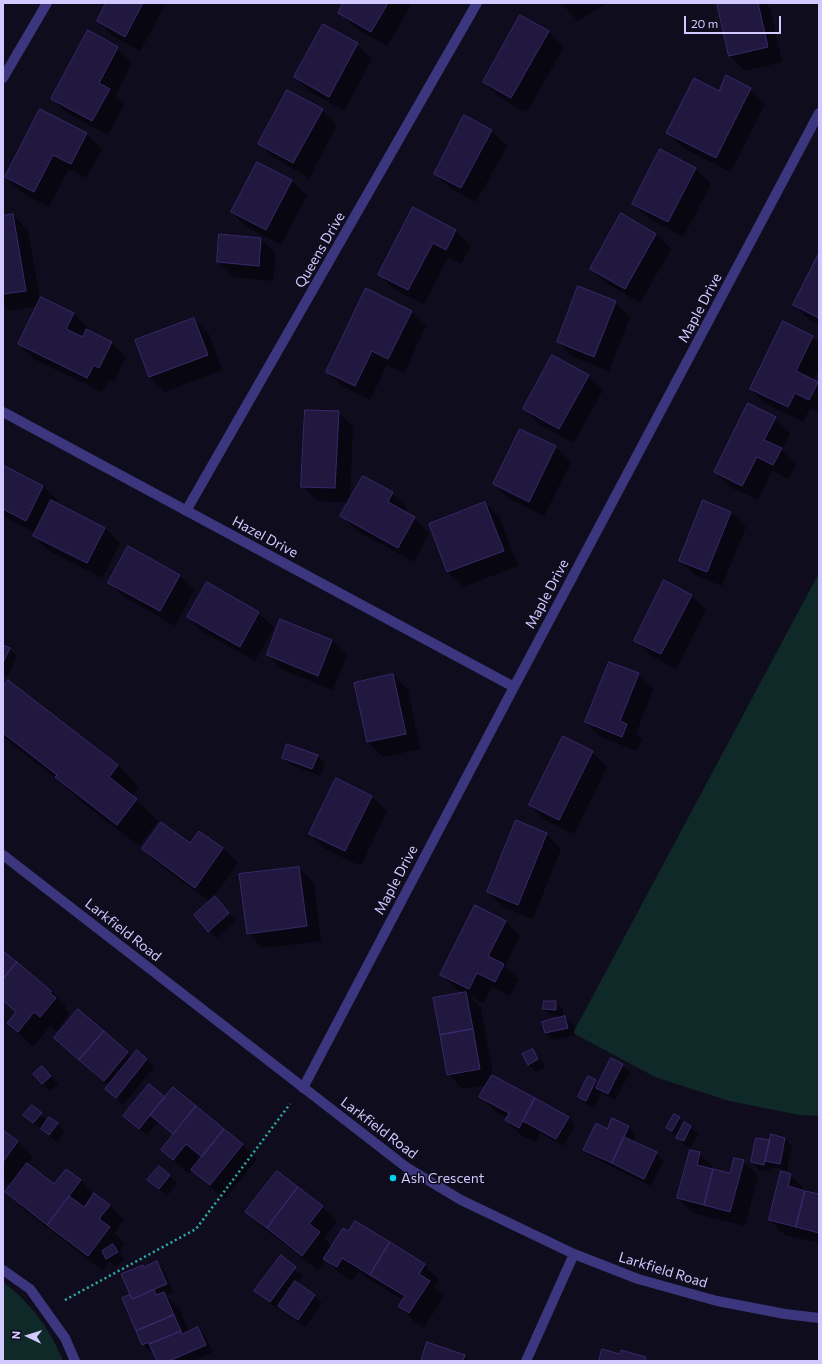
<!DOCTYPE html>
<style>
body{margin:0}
#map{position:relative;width:822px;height:1364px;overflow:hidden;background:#0f0c1e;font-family:Commissioner,sans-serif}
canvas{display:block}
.frame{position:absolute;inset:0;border:4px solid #d1c9ff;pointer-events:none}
.north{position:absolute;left:8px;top:1316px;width:40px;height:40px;-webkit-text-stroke:3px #0f0c1e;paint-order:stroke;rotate:274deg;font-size:11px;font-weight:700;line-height:16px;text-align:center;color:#d1c9ff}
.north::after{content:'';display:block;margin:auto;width:14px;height:18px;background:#d1c9ff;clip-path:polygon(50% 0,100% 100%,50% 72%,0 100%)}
.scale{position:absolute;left:684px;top:16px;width:97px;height:18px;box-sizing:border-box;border:2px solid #d1c9ff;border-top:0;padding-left:5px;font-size:12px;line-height:14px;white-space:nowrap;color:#d1c9ff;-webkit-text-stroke:3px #0f0c1e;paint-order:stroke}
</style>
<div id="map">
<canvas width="822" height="1364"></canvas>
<div class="frame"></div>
<div class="north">N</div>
<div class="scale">20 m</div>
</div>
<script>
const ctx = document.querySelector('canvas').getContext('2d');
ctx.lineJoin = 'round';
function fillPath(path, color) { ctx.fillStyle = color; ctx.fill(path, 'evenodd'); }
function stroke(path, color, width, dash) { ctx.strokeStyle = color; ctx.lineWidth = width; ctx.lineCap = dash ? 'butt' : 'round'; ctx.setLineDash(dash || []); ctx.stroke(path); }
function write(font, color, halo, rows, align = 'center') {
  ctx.font = font + ' Commissioner,sans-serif'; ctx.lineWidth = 3; ctx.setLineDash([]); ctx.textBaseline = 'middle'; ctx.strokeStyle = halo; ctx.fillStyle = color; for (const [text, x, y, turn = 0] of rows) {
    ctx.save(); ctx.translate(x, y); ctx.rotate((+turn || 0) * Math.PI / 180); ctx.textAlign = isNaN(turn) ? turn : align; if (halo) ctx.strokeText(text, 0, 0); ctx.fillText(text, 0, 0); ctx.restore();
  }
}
const green = new Path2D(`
 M819,573V1116L799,1115L729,1101L655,1077L573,1033Z
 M3,1282C30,1302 51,1330 63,1361H3Z`);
const shadow = new Path2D(`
 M107,3H166L140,51L113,36L98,21Z
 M345,3H412L387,46L354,27L339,12Z
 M561,3H607L578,21Z
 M718,3H765L770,8L782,62L745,71L730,56Z
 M521,17L549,32L564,47L526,113L499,97L484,82Z
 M357,44L372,59L344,111L310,92L295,77Z
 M117,48L132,63L115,96L124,105L108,135L67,113L52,98Z
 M750,89L765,104L731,172L683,148L668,133L719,92Z
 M288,91L322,110L337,125L309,178L274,158L259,143Z
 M41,110L87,134L102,149L86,178L69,169L49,207L21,192L6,177Z
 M465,117L492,131L507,146L476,202L450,188L435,173Z
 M661,150L696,169L711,184L683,237L648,218L633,203Z
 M257,163L292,181L307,196L281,245L247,227L232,212Z
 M413,209L456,231L471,246L461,264L448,257L424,305L394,289L379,274Z
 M13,215L28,230L40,301L74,314L88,328L87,331L111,342L126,357L114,382L109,379L102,392L34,359L19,344L38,306L9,311L3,304V217Z
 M656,234L671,249L640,303L606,283L591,268Z
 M261,239L276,254L273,281L233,277L218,262Z
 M819,256V324L809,320L795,305Z
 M615,302L630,317L609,371L573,357L558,342Z
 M411,311L426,326L404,373L387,365L370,400L342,386L327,371Z
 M194,319L209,334L222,370L165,392L150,377Z
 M813,337L819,343V369L813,381L819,385V412L810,408L803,422L766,404L751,389Z
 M588,375L603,390L574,443L539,424L524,409Z
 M338,412L353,427L350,500L392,493L407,508L405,513L414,518L429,533L414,562L357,531L342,516L349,503L318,501L302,486Z
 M775,418L790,433L782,450L796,464L789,479L772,471L758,500L730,487L715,472Z
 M521,430L556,447L571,462L544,516L509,499L494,484Z
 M3,466L43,486L58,501L56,504L105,528L120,543L102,578L49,551L34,536L36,533L3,516Z
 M703,501L731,512L746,527L722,586L695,575L680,560Z
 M485,503L500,518L518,566L463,587L448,572L430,524Z
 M180,576L194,590L175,626L124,597L109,582Z
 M207,584L259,613L274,628L255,661L203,632L188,617Z
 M691,595L706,610L676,669L650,655L635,640Z
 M332,640L347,655L333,690L283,670L268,655Z
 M3,646L9,649L17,656L8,676L3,674Z
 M638,674L653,689L636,734L642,740L637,751L601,737L586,722Z
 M393,675L408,690L420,749L383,757L368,742L355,683Z
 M8,681L118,765L139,787L132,796L158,821L139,846L78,799L62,783L3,737V688Z
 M564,738L592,752L607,767L574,834L545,820L530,805Z
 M317,756L325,763L320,776L291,765L283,758Z
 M336,780L372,797L387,811L361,866L325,849L310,834Z
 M199,832L223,848L238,863L214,897L236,921L217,938L195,915L211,902L158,864L143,849L191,844Z
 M546,834L561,849L533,919L503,907L488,892Z
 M299,868L314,883L321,941L262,948L248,933Z
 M505,921L520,936L505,966L519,980L510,996L492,987L484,1003L469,996L481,1008L493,1076L568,1117L575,1125L564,1146L540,1133L535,1142L521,1135L506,1120L507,1118L496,1112L481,1097L488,1085L463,1089L448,1074L465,994L456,989L441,974Z
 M3,952L51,991L66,1006L64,1008L70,1013L56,1031L50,1026L33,1047L8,1023L16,1013L3,1003Z
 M555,1002L563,1009V1017L552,1016L544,1009Z
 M78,1010L132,1057L146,1059L154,1067L123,1105L106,1089L109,1086L70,1053L55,1038Z
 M565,1017L573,1024L575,1035L553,1040L546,1033L543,1022Z
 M533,1050L540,1058L545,1067L536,1072L528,1064Z
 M622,1065L630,1072L615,1100L605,1095L602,1092L594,1108L587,1104L579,1097L588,1077L596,1081L599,1085Z
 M35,1074L49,1075L58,1084L50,1091Z
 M173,1088L242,1144L257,1159L225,1199L208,1185L192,1169L189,1174L162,1150L174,1135L158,1122L147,1135L132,1123L165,1099Z
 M32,1107L48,1121L57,1124L65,1131L57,1142L32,1122Z
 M679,1118L698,1134L691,1148L685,1145L668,1128Z
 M613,1120L629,1127L636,1135L633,1142L656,1153L663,1161L651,1186L592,1157L584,1150L607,1130Z
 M3,1131L18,1142L33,1157L27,1164L54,1186L67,1170L81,1181L94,1195L109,1205L124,1220L114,1233L125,1243L119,1251L124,1260L115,1266L110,1261L103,1271L21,1207L6,1192L11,1186L3,1181Z
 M757,1139L771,1142L785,1139L792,1146L787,1170L772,1167V1172L759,1170L752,1162Z
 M699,1153L714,1168V1170L731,1174L743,1161L758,1176L745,1226L693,1213L678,1198Z
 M790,1175L805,1190V1192L819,1195V1243L785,1235L770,1220Z
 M169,1176L177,1183L167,1196L149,1180Z
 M322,1207L337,1222L324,1238L332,1246L424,1265L439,1280L434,1287L444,1296L424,1328L414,1321L399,1306L403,1300L358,1272L352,1281L340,1273L326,1259L318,1270L261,1226L246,1212Z
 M281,1257L303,1276L297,1284L315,1296L322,1303L305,1327L286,1313L280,1307L278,1309L263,1298L256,1290Z
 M157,1262L164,1270L173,1292L165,1295L179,1308L188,1330L184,1332L185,1334L198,1328L205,1336L213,1352L193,1361H158L154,1351L151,1352L143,1344L123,1299L131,1295L143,1266L145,1268Z
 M464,1356L469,1361H422Z`);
const building = new Path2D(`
 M106,3H143L125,37L97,21Z
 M343,3H388L371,32L338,13Z
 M717,3H758L768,47L729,56Z
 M520,15L549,31L511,98L483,82Z
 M323,24L358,43L329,97L294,77Z
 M88,30L118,47L99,83L110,89L92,121L51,99Z
 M726,75L751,88L716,158L666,133L694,78L719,91Z
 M287,90L323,109L293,163L258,144Z
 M40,109L87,133L71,164L53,155L34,192L5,177Z
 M464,115L492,130L461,188L434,174Z
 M660,149L696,168L668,222L632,204Z
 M257,162L292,180L266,230L231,212Z
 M413,207L456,230L446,250L433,243L408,290L378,275Z
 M621,213L656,234L625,289L590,269Z
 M13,214L26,291L3,294V216Z
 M219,234L261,238L259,266L217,262Z
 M819,253V318L793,305Z
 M578,286L616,301L594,357L557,342Z
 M366,288L412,311L388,359L372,351L355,386L326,372Z
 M41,297L74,313L66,329L83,337L86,329L112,342L99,368L94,365L87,378L18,344Z
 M194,318L208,355L149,377L135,340Z
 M783,321L813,336L796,371L818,382L809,400L795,393L788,407L750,389Z
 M552,355L589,375L559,429L523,409Z
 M748,403L776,417L764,440L782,448L773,465L757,457L742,486L714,472Z
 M305,410L339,411L335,488L301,487Z
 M520,429L556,446L529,502L493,484Z
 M3,465L43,486L26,521L3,509Z
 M363,476L393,492L388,502L415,517L398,548L340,516Z
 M51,500L105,528L87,563L33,536Z
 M703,500L731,512L707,572L679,561Z
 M485,502L504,551L447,572L429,524Z
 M128,546L180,575L160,611L108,583Z
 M664,580L692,595L661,654L634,641Z
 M207,582L259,612L240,647L187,617Z
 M280,619L332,640L318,676L267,655Z
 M3,645L10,648L3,663Z
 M609,662L639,673L620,721L627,724L622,737L585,722Z
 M393,674L406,734L367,742L354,683Z
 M8,680L118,765L109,777L137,799L117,825L55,777L57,775L3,733V686Z
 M563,736L593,751L559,820L529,805Z
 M287,744L318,755L312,769L282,758Z
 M336,778L372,796L345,851L309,834Z
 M516,820L547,833L518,905L487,892Z
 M161,822L190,843L199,831L223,848L195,888L142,849Z
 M299,867L307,926L247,934L239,874Z
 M215,896L229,913L208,932L194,915Z
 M475,905L506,921L488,956L504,964L495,982L477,973L469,989L440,975Z
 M3,951L17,962L3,979Z
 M17,962L51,991L50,993L56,998L40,1017L34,1012L18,1032L7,1023L16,1012L3,1001V979Z
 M466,992L473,1029L440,1035L433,998Z
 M544,1001H556V1010L543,1009Z
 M78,1009L104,1031L79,1060L54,1038Z
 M565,1016L568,1028L545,1033L542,1022Z
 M473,1029L480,1069L447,1075L440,1035Z
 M104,1031L128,1052L104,1081L79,1060Z
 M533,1049L538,1059L528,1065L522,1054Z
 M137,1050L147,1059L116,1098L105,1089Z
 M611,1058L623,1064L608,1094L596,1088Z
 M42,1066L51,1076L42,1084L33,1074Z
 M492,1075L535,1098L519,1128L505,1120L509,1113L479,1097Z
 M588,1076L596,1080L586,1101L578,1097Z
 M149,1084L165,1097L139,1129L123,1116Z
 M173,1087L196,1106L173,1134L150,1115Z
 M535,1098L569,1117L556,1139L523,1121Z
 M32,1105L42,1113L33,1123L23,1115Z
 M196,1106L224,1129L202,1157L186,1144L173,1160L161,1150Z
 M674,1114L680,1117L672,1131L666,1128Z
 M49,1117L58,1123L49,1135L41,1129Z
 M612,1118L629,1126L612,1163L583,1150L596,1123L607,1129Z
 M684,1122L691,1126L684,1141L676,1138Z
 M224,1129L243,1144L210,1185L191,1170Z
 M3,1130L18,1141L3,1162Z
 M771,1134L785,1138L780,1164L765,1161Z
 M624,1137L657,1152L644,1179L612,1163Z
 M756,1138L770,1140L764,1165L751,1162Z
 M690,1150L700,1152L697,1165L713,1169L704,1205L677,1198Z
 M734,1158L744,1160L730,1212L704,1205L713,1169L730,1173Z
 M27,1163L54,1184L66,1169L81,1180L47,1225L5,1192Z
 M159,1166L170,1175L159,1189L147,1180Z
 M277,1171L298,1187L267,1228L245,1212Z
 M781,1171L791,1174L788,1186L805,1191L796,1227L769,1220Z
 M298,1187L323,1206L309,1224L320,1232L302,1256L267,1228Z
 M805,1191L819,1194V1233L796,1227Z
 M94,1193L110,1205L99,1219L110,1227L88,1256L47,1225L69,1196L84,1207Z
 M355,1221L390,1242L370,1275L342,1258L337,1267L323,1259L343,1228L348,1231Z
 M390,1242L425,1264L419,1274L430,1281L409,1313L398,1306L405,1296L370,1275Z
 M113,1244L118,1252L106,1259L102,1251Z
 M281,1255L296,1267L270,1302L254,1291Z
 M157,1261L167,1284L132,1299L121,1274L143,1265L144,1267Z
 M295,1281L315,1295L298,1320L278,1306Z
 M154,1290L156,1295L164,1292L174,1315L136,1331L122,1298L130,1294L132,1299Z
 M174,1315L181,1331L149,1344V1342L142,1345L136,1331Z
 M198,1327L206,1345L169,1361H157L149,1344L181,1331L182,1334Z
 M427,1342L465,1355L463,1361H421Z
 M602,1349L620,1354L621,1350L646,1357L645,1361H599Z`);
const path = new Path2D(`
 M65,1300L196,1229L290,1104`);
const minor = new Path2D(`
 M3,78L47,3
 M3,412L514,687
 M186,511L477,3
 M3,855L406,1167L461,1200L574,1254L638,1279L717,1301L785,1314L819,1318
 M303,1088L514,687L819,113
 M3,1270L30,1289L65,1338L75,1361
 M526,1361L574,1254`);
const markers = [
 [393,1178,4,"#00d4f4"]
];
const streetNames = [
 ["Queens Drive",320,250,-60],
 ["Maple Drive",700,308,-62],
 ["Hazel Drive",265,537,28],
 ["Maple Drive",547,594,-62],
 ["Maple Drive",396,880,-62],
 ["Larkfield Road",123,930,38],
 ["Larkfield Road",379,1128,37],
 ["Larkfield Road",663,1270,17]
];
const poiNames = [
 ["Ash Crescent",401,1178]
];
fillPath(green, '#0f2828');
fillPath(shadow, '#0007');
fillPath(building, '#21183f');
stroke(building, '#38296b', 1);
stroke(path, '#2cb0ac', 2.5, [2, 3]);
stroke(minor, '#3b367e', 10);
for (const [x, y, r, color] of markers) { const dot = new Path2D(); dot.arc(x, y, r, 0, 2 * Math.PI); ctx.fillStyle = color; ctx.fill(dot); stroke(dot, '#0f0c1e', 1.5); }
write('14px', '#d1c9ff', '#0f0c1e', streetNames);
write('14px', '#d1c9ff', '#0f0c1e', poiNames, 'left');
</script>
